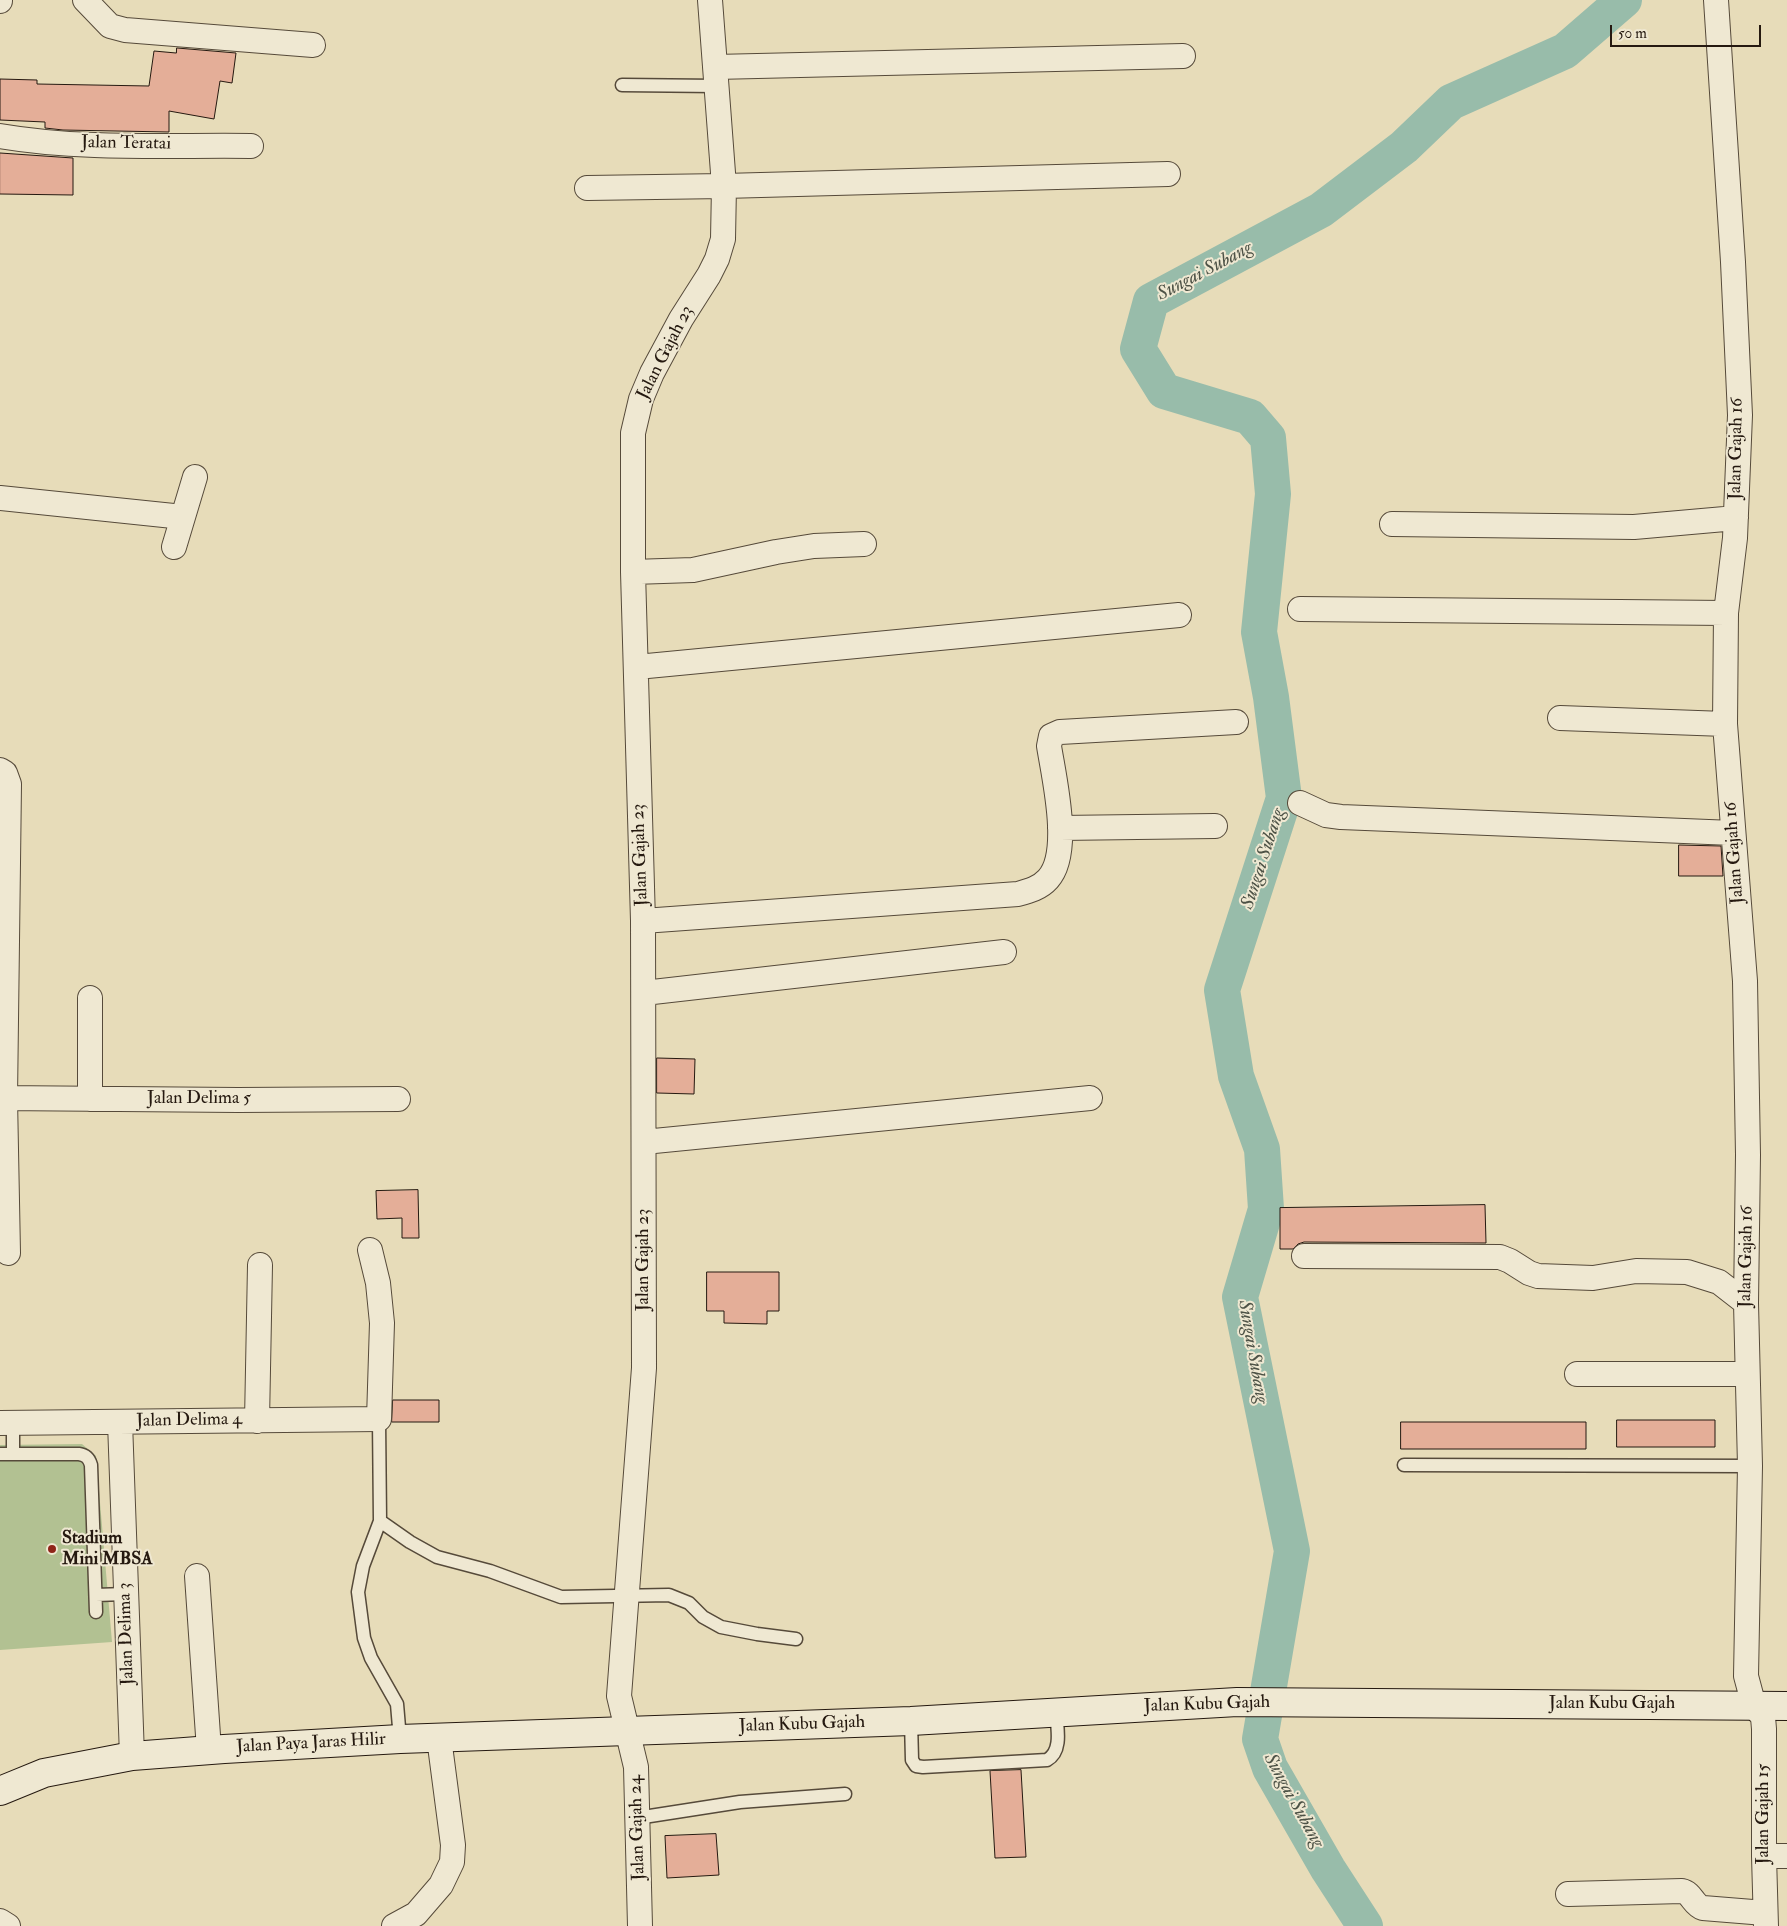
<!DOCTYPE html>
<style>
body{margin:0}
#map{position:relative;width:1787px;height:1926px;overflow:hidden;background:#e7dcb9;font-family:"IM FELL Double Pica",serif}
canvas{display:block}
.scale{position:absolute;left:1610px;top:25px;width:151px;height:22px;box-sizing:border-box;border:2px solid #251910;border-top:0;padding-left:6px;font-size:15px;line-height:18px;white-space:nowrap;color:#251910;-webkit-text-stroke:4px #efe8d2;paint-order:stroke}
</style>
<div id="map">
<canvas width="1787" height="1926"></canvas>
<div class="scale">50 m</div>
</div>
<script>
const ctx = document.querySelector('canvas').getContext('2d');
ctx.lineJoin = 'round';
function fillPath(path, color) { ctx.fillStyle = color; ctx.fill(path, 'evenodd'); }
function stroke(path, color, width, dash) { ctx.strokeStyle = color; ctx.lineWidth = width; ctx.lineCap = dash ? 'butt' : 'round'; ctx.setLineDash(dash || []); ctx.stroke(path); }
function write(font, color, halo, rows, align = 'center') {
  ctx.font = font + ' "IM FELL Double Pica",serif'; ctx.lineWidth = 4; ctx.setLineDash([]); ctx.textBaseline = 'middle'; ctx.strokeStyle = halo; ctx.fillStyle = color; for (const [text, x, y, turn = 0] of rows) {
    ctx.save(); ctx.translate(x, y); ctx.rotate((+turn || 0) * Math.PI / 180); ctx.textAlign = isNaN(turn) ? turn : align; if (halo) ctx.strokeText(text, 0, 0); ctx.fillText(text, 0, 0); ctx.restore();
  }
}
const green = new Path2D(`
 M82,1444L96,1456L112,1642L0,1650V1445Z`);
const river = new Path2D(`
 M1365,1926L1328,1869L1270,1768L1260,1739L1292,1551L1240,1297L1266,1209L1262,1149L1236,1076L1222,990L1284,798L1271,697L1259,632L1273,494L1268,438L1250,417L1164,391L1138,349L1151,301L1321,210L1404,147L1451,102L1565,51L1624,0`);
const building = new Path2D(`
 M177,48L236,53L232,83L220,81L214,119L169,111V132L63,130L45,128V122L0,120V79L37,80V84L149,86L154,51L176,53Z
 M0,153L73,158V195L0,194Z
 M1679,845L1721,846L1723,876H1679Z
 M657,1058L695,1059L694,1094L657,1093Z
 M418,1190L419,1238H402V1218L377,1219L376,1191Z
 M1485,1205L1486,1243L1304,1242L1298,1244L1293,1249H1280V1208Z
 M707,1272H779V1311H767V1324L724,1323V1311H707Z
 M393,1400H439V1422H392Z
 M1617,1420H1715V1447H1617Z
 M1401,1422H1586V1449H1401Z
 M1021,1770L1026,1857L995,1858L990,1771Z
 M716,1834L719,1875L667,1878L665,1836Z`);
const lane = new Path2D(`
 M622,85L717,86
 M379,1419L380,1521L363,1566L358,1592L364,1638L371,1658L397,1704L400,1739
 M0,1454H79C86,1455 89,1458 91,1465L96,1612
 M13,1454V1423
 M1404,1465L1750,1466
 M380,1521L410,1542L437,1557L490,1571L561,1597L669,1595L689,1603L703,1617L721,1627L757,1634L796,1639
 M96,1595L125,1594
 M911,1721L912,1760L916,1766L923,1767L1047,1760C1063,1751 1057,1727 1056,1712
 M637,1818L740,1802L845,1794`);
const street = new Path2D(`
 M85,0L110,26L125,30L313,45
 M1716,0L1733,262L1740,415L1735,538L1726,613L1725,724L1745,981L1748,1155L1746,1303L1750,1466L1746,1676L1754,1706L1763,1717L1764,1729V1856L1766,1926
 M0,1V0
 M715,67L1183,56
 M0,136C82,150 168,145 251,146
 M587,188L724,186L1168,174
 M0,498L183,517
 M1392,524L1634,527L1736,518
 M174,547L195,477
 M633,572L693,570L776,552L814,546L864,544
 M1300,609L1726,613
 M637,667L1179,615
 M1560,718L1725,724
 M0,770L5,773L9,784L5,1098L8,1253
 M1300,803L1326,815L1341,817L1733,833
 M1060,828L1215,826
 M643,921L1018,894C1029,891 1040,888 1048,879C1072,853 1054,778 1049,746L1051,736L1060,732L1236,722
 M644,993L1004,952
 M90,998V1099
 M0,1098L238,1100L398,1099
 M644,1142L1090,1098
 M1304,1256L1500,1257L1510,1261L1529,1273L1538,1276L1593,1278L1636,1271L1687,1272L1719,1282L1746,1303
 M1577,1374H1747
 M257,1421L260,1265
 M120,1422L132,1756
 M0,1423L379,1419L382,1323L378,1283L370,1250
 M197,1576L209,1750
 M1764,1856H1787
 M1568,1894L1682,1891C1692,1893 1693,1905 1703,1908L1765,1913
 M0,1921L8,1926
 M394,1926L416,1914L441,1885L452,1862L453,1845L439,1738
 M640,1926L636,1767L619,1696L644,1368L643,921L633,572V433L641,399L652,373L681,319L709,275L717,259L723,239L724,186L710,0`);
const secondary = new Path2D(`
 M0,1791L44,1773L132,1756L224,1749L400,1739L911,1721L1237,1702L1787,1706`);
const markers = [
 [52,1549,5,"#8f2418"]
];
const streetNames = [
 ["Jalan Teratai",126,144,1],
 ["Jalan Gajah 23",666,353,-63],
 ["Jalan Gajah 16",1737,449,-89],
 ["Jalan Gajah 16",1735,853,-94],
 ["Jalan Gajah 23",641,855,-92],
 ["Jalan Delima 5",199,1099],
 ["Jalan Gajah 16",1747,1257,-89],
 ["Jalan Gajah 23",644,1260,-90],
 ["Jalan Delima 4",189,1421,-1],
 ["Jalan Delima 3",127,1634,-92],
 ["Jalan Kubu Gajah",1612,1704],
 ["Jalan Kubu Gajah",1207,1705,-2],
 ["Jalan Kubu Gajah",802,1725,-2],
 ["Jalan Paya Jaras Hilir",311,1744,-3],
 ["Jalan Gajah 15",1764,1814,-90],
 ["Jalan Gajah 24",638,1828,-92]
];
const poiNames = [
 ["Stadium",62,1539],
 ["Mini MBSA",62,1560]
];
const waterNames = [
 ["Sungai Subang",1205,272,-28],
 ["Sungai Subang",1264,859,-72],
 ["Sungai Subang",1252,1352,80],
 ["Sungai Subang",1293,1801,61]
];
fillPath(green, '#b2c192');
stroke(river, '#98bcaa', 36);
fillPath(building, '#e4ae98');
stroke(building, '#251910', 1);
stroke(lane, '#564a3a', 15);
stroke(street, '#564a3a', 26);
stroke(secondary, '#251910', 30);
stroke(lane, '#efe8d2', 12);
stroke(street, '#efe8d2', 24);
stroke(secondary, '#efe8d2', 28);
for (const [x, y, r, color] of markers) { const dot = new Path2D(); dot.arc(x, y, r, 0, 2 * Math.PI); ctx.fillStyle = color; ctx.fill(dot); stroke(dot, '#efe8d2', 2); }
write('18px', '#251910', '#efe8d2', streetNames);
write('bold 18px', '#251910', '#efe8d2', poiNames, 'left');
write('italic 19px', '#4d5246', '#efe8d2', waterNames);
</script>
